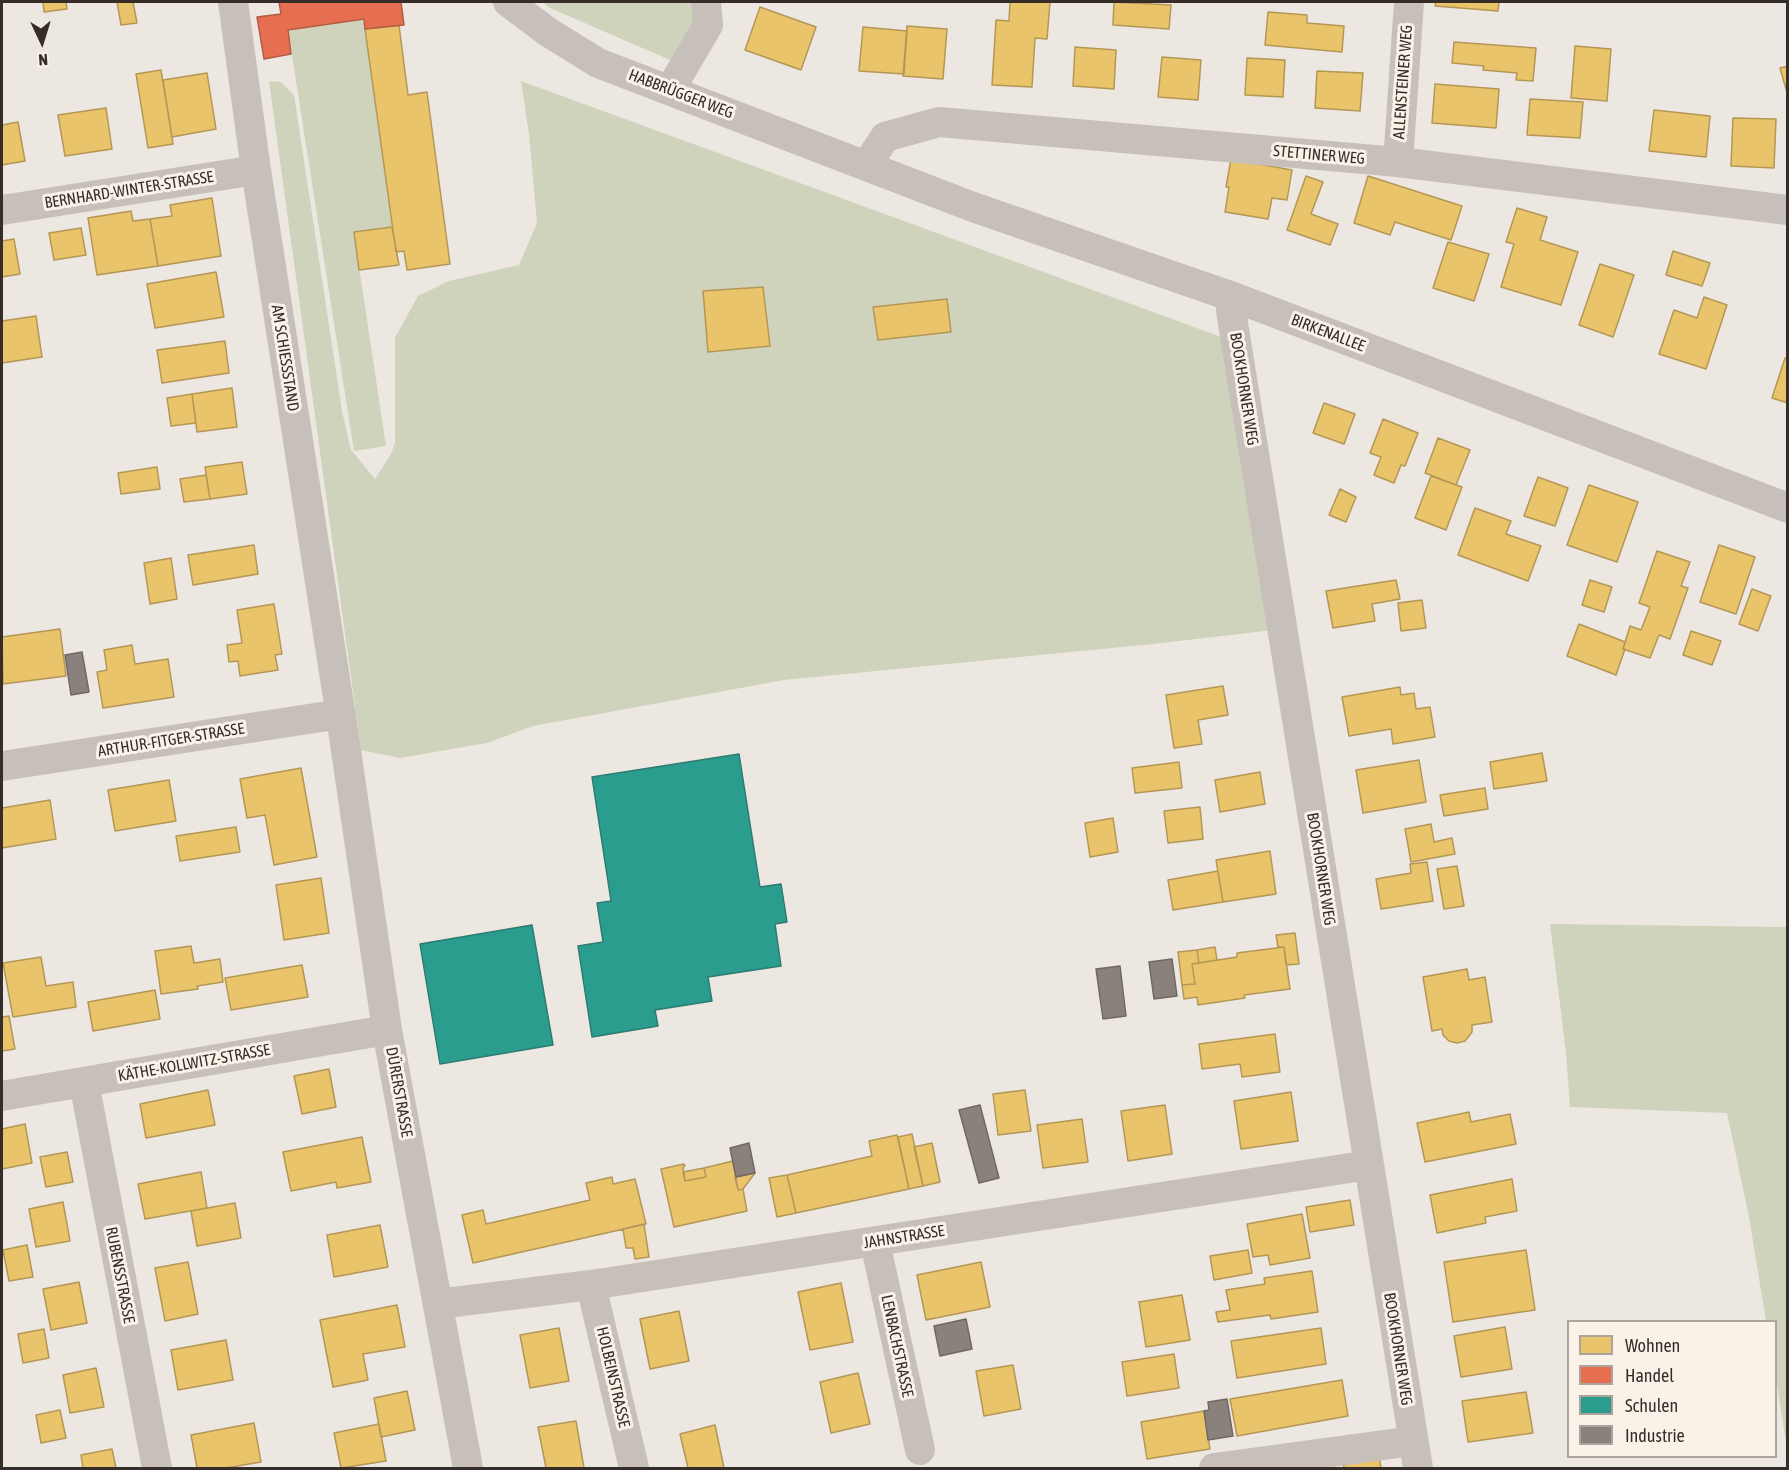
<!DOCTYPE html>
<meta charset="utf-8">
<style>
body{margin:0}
#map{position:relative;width:1789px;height:1470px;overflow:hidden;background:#ede7e1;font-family:"Asap Condensed",sans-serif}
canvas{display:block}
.frame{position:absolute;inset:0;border:3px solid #372d28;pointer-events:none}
.legend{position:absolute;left:1567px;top:1320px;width:210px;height:138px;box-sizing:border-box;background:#faf2e9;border:2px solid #aca39c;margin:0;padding:8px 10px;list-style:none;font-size:18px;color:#372d28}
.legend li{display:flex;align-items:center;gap:12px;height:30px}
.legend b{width:30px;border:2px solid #aca39c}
.north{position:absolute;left:12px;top:12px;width:60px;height:60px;-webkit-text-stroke:4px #faf2e9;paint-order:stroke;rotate:176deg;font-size:16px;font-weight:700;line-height:24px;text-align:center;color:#372d28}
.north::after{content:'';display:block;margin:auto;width:21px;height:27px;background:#372d28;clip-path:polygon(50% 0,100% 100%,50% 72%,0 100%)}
</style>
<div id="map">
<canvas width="1789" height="1470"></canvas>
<div class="frame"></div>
<ul class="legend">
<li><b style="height:16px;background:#e9c46a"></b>Wohnen</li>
<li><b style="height:16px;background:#e76f51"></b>Handel</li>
<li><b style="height:16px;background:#2a9d8f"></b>Schulen</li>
<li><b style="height:16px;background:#8a817c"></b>Industrie</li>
</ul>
<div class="north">N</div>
</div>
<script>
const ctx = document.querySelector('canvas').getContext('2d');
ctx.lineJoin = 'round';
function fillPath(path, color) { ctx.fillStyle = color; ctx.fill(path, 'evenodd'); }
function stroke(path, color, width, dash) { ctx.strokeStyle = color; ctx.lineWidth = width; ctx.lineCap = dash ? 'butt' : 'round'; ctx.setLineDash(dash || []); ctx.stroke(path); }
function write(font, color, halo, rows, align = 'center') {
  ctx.font = font + ' "Asap Condensed",sans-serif'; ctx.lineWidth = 6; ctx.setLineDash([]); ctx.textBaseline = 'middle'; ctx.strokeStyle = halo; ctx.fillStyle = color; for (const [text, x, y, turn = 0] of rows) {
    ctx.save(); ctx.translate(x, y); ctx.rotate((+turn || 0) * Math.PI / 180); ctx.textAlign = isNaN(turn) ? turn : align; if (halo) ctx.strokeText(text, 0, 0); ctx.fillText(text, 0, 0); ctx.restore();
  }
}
const green = new Path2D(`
 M542,2H699L701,22L677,63L550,8Z
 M364,19L392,227L354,233L386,446L354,451L288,30Z
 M269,81L281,82L294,95L342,411L351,450L375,479L391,454L395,443V338L418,296L449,281L519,265L537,223L529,134L521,81L1224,338L1274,630L1153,644L784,680L533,726L487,743L400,758L361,750Z
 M1550,924L1787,927V1449L1776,1378V1322L1766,1321L1749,1217L1727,1113L1570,1107L1566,1053Z`);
const homes = new Path2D(`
 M43,2H66L67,9L44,12Z
 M117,2H133L137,23L121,25Z
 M1010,2H1050L1047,39L1035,38L1032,87L992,85L996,20L1009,21Z
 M1114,2L1171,5L1169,29L1113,25Z
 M1436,2H1499L1498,11L1435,6Z
 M760,7L816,27L801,70L745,50Z
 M1268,12L1307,15V23L1344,26L1342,52L1265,45Z
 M399,25L408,95L427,92L450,264L407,270L404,251L396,252L365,29Z
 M907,26L947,29L943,79L903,76Z
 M863,27L907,31L904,74L859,71Z
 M1454,42L1536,48L1533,81L1516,80L1517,73L1483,70L1484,66L1452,63Z
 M1575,46L1611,49L1607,101L1571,98Z
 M1075,47L1116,50L1114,89L1073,86Z
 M1162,57L1201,60L1198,100L1158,97Z
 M1247,58L1285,60L1283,97L1245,95Z
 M1788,66V96L1780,68Z
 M161,70L173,144L148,148L136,74Z
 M1317,71L1363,73L1360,111L1315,108Z
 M207,73L216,129L172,137L163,80Z
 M1435,84L1499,89L1496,128L1432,123Z
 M1530,99L1583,102L1580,138L1527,135Z
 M106,108L112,149L65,156L58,115Z
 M1654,110L1710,116L1706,157L1649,151Z
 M1733,118L1776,119L1774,168L1731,166Z
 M18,122L25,161L2,165V125Z
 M1231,159L1292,170L1287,200L1272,198L1268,219L1225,212L1229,187H1226Z
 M1306,176L1323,182L1311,214L1338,224L1330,245L1287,230Z
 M1368,176L1462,206L1451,240L1395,222L1390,235L1354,223Z
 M212,198L221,256L158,266L150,219L172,216L170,205Z
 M1517,208L1547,217L1540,240L1578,252L1561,305L1501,287L1514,244L1506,242Z
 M131,211L133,221L150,219L158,266L97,275L88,218Z
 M392,227L399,265L359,270L354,232Z
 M81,228L86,255L54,260L49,233Z
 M14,239L20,274L2,277V241Z
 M1448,242L1489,254L1474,301L1433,288Z
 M1673,251L1710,263L1702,286L1666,275Z
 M1600,264L1634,275L1613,337L1579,325Z
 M216,272L224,317L155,328L147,284Z
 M763,287L770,346L708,352L703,291Z
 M1704,297L1727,305L1706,369L1659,354L1674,310L1697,318Z
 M947,299L951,332L878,340L873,307Z
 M36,316L42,357L2,363V321Z
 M225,341L229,373L162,383L157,350Z
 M1785,358H1788V403L1772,398Z
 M232,388L237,427L197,432L192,394Z
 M192,394L196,423L171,426L167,398Z
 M1324,403L1355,414L1344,444L1313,433Z
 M1383,419L1418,433L1405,466L1401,465L1394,483L1374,475L1381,457L1370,453Z
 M1438,438L1470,450L1456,485L1425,473Z
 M242,462L247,494L210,499L205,467Z
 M157,467L160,489L121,494L118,473Z
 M206,475L210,499L184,502L180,479Z
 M1431,476L1462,487L1446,530L1415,518Z
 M1538,477L1568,488L1555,526L1524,516Z
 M1589,485L1638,502L1617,562L1567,545Z
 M1340,489L1356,497L1346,522L1329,515Z
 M1475,508L1511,521L1506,534L1541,546L1528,581L1458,555Z
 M254,545L258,574L193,585L188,555Z
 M1719,545L1755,557L1736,614L1700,602Z
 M1657,551L1690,562L1681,586L1688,588L1670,639L1659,635L1650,658L1623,649L1630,626L1641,630L1650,607L1639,603Z
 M171,558L177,599L150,604L144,563Z
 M1396,580L1400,599L1372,604L1375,621L1333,628L1326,591Z
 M1590,580L1612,587L1604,612L1582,605Z
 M1752,589L1771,596L1758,631L1739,624Z
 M1422,600L1426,628L1401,631L1398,603Z
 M274,604L282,654L275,655L278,670L240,676L238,661L229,662L227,645L242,643L237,610Z
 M1579,624L1625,642L1623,649H1625L1616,675L1567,656Z
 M60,629L66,676L3,684L2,637Z
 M1691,631L1721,641L1712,665L1683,655Z
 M132,645L135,664L168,659L174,697L103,708L97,672L107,670L104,650Z
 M1223,686L1228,715L1198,720L1202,744L1174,748L1166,695Z
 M1400,687L1401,695L1414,693L1416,709L1430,707L1435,737L1393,744L1391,729L1349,736L1342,697Z
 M1542,753L1547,781L1494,789L1490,762Z
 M1419,760L1426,802L1363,813L1356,770Z
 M1179,762L1182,788L1135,793L1132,768Z
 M301,768L317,857L274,865L265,815L247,818L240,779Z
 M1260,772L1265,804L1220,812L1215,780Z
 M169,780L176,821L115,831L108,790Z
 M1485,788L1488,809L1444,816L1440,795Z
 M50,800L56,839L2,848V808Z
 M1200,807L1203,839L1168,843L1164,811Z
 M1113,818L1118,852L1090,857L1085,823Z
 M1431,824L1434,842L1452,838L1455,854L1411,862L1405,829Z
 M236,827L240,852L180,861L176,836Z
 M1270,851L1276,894L1223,902L1216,860Z
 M1427,862L1433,901L1381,909L1376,879L1411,873L1410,864Z
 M1457,866L1464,906L1444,909L1437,869Z
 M1218,871L1223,902L1173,910L1168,880Z
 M321,878L329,933L284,940L276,885Z
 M1295,933L1299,964L1286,965L1284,947H1278L1276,935Z
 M191,946L194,963L220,959L223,982L197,986L198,989L161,994L155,951Z
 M1215,947L1217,960L1199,963L1197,950Z
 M1284,947L1290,989L1244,995L1245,998L1198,1005L1197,997L1184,999L1182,985L1195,984L1192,964L1237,957V953Z
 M1197,950L1199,963L1192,964L1195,984L1182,985L1178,952Z
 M41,957L46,986L73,982L76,1007L13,1017L3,963Z
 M302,965L308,997L231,1010L225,978Z
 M1467,969L1469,980L1485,977L1492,1022L1472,1025V1032L1469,1036L1465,1041L1457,1043L1449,1041L1443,1035L1442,1029L1432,1031L1423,977Z
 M155,990L160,1019L93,1031L88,1002Z
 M9,1016L15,1049L2,1051V1017Z
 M1275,1034L1280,1072L1242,1077L1240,1064L1202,1069L1199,1044Z
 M329,1069L336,1107L302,1114L294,1076Z
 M208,1090L215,1125L146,1138L140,1104Z
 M1025,1090L1031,1131L998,1135L993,1094Z
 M1291,1092L1298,1141L1241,1149L1234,1101Z
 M1165,1105L1172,1154L1128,1161L1121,1111Z
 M1469,1112L1471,1122L1510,1114L1516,1144L1425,1162L1417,1123Z
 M1082,1119L1088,1162L1043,1168L1037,1125Z
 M25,1124L32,1163L2,1169V1129Z
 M912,1134L923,1186L909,1189L898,1137Z
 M897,1135L909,1189L796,1213L787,1175L872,1156L869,1141Z
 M362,1137L371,1182L337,1188L336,1182L291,1191L283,1152Z
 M932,1143L940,1182L923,1186L914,1147Z
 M67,1152L73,1182L46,1187L40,1157Z
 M733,1161L738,1190L743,1189L747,1211L674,1227L661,1169L684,1164L685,1166L683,1167L685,1181L706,1177L704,1168Z
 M704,1168L706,1177L685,1181L683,1172Z
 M201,1172L207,1208L145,1219L138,1184Z
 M755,1173L743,1189L738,1190L735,1177Z
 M787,1175L796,1213L777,1217L769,1178Z
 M612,1177L613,1184L635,1179L646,1224L473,1263L462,1215L483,1210L486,1224L590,1200L586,1183Z
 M1512,1179L1517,1211L1485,1217L1486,1223L1437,1233L1430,1195Z
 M1350,1200L1354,1225L1310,1232L1306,1207Z
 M63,1202L70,1241L36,1247L29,1209Z
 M235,1203L241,1238L197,1246L191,1211Z
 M1302,1214L1310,1258L1270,1265L1268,1255L1253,1257L1247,1224Z
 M644,1224L649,1257L635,1259L633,1248H626L623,1229Z
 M380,1225L388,1267L334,1277L327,1235Z
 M27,1245L33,1277L9,1281L3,1250Z
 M1248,1250L1252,1273L1214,1280L1210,1256Z
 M1526,1250L1535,1310L1453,1322L1444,1262Z
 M188,1262L198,1314L165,1321L155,1268Z
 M981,1262L990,1307L926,1320L917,1275Z
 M1312,1271L1318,1312L1271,1319L1270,1315L1218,1322L1216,1312L1230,1310L1226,1290L1265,1284L1264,1278Z
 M79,1282L87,1323L51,1330L43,1289Z
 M841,1283L853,1342L810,1350L798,1292Z
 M1182,1295L1190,1340L1146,1347L1139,1302Z
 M397,1305L405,1347L363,1354L368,1380L333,1387L320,1320Z
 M679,1311L689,1361L650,1369L640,1319Z
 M1505,1327L1512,1369L1461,1377L1454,1336Z
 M559,1328L569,1381L530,1388L520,1335Z
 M1321,1328L1326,1364L1237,1378L1231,1341Z
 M44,1329L49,1358L23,1363L18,1334Z
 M226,1340L233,1380L178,1390L171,1350Z
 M1174,1354L1179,1388L1127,1396L1122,1362Z
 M1013,1365L1021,1409L984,1416L976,1371Z
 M96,1368L104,1407L70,1413L63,1375Z
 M858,1373L870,1424L831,1433L820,1382Z
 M1342,1380L1348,1416L1237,1436L1230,1399Z
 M407,1391L415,1430L381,1437L374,1398Z
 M1526,1392L1533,1433L1468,1442L1462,1401Z
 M60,1410L66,1438L41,1443L36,1415Z
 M1204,1411L1210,1449L1147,1459L1141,1422Z
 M576,1421L584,1468H546L538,1427Z
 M254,1423L261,1462L226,1468H197L191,1435Z
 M379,1424L386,1461L341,1468L334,1433Z
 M715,1425L724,1468H688L680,1434Z
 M112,1449L116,1468H83L81,1455Z
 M1379,1455L1381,1468H1344L1343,1461Z`);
const shops = new Path2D(`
 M279,2H401L404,25L365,29L364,19L288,30L291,54L264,59L257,17L281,14Z`);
const schools = new Path2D(`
 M739,754L760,887L781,884L787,922L775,924L781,966L708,977L712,1001L655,1010L658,1026L592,1037L578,946L603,942L597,903L611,901L592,777Z
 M532,925L553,1045L440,1064L420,944Z`);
const industry = new Path2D(`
 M82,652L89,692L71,695L65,655Z
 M1172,959L1177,996L1154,999L1149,962Z
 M1120,966L1126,1016L1103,1019L1096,969Z
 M980,1105L999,1178L979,1183L959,1110Z
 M749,1143L755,1173L736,1177L730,1148Z
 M966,1319L972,1349L940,1356L934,1326Z
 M1227,1399L1233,1436L1208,1440L1204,1411L1209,1410L1208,1402Z`);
const minor = new Path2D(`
 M233,2L256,170L343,730L387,1030L468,1468
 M508,2L548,32L598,63L973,207L1236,298L1788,508
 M670,90L708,25L706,2
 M1398,162L1409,2
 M866,166L885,137L939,122L1398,162L1788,210
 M2,210L256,170
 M1236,298L1231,311L1418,1468
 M2,766L341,714
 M84,1082L157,1468
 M2,1096L387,1030
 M875,1242L920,1450
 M591,1285L634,1468
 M438,1304L591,1285L1369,1165
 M1214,1468L1413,1441`);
const streetNames = [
 ["ALLENSTEINER WEG",1403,82,-86],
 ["HABBRÜGGER WEG",681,94,21],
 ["STETTINER WEG",1319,155,5],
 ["BERNHARD-WINTER-STRASSE",129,190,-9],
 ["BIRKENALLEE",1328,333,21],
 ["AM SCHIESSSTAND",285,358,81],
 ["BOOKHORNER WEG",1244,389,81],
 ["ARTHUR-FITGER-STRASSE",171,740,-9],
 ["BOOKHORNER WEG",1321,869,81],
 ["KÄTHE-KOLLWITZ-STRASSE",194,1063,-10],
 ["DÜRERSTRASSE",399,1092,80],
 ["JAHNSTRASSE",904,1237,-9],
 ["RUBENSSTRASSE",120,1275,79],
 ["LENBACHSTRASSE",897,1346,78],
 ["BOOKHORNER WEG",1398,1349,81],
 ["HOLBEINSTRASSE",613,1377,77]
];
fillPath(green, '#cfd3bb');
fillPath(homes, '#e9c46a');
stroke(homes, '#b49756', 1.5);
fillPath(shops, '#e76f51');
stroke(shops, '#b25b45', 1.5);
fillPath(schools, '#2a9d8f');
stroke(schools, '#2e7b70', 1.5);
fillPath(industry, '#8a817c');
stroke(industry, '#716863', 1.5);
stroke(minor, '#c7c0ba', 30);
write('16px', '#372d28', '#faf2e9', streetNames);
</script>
